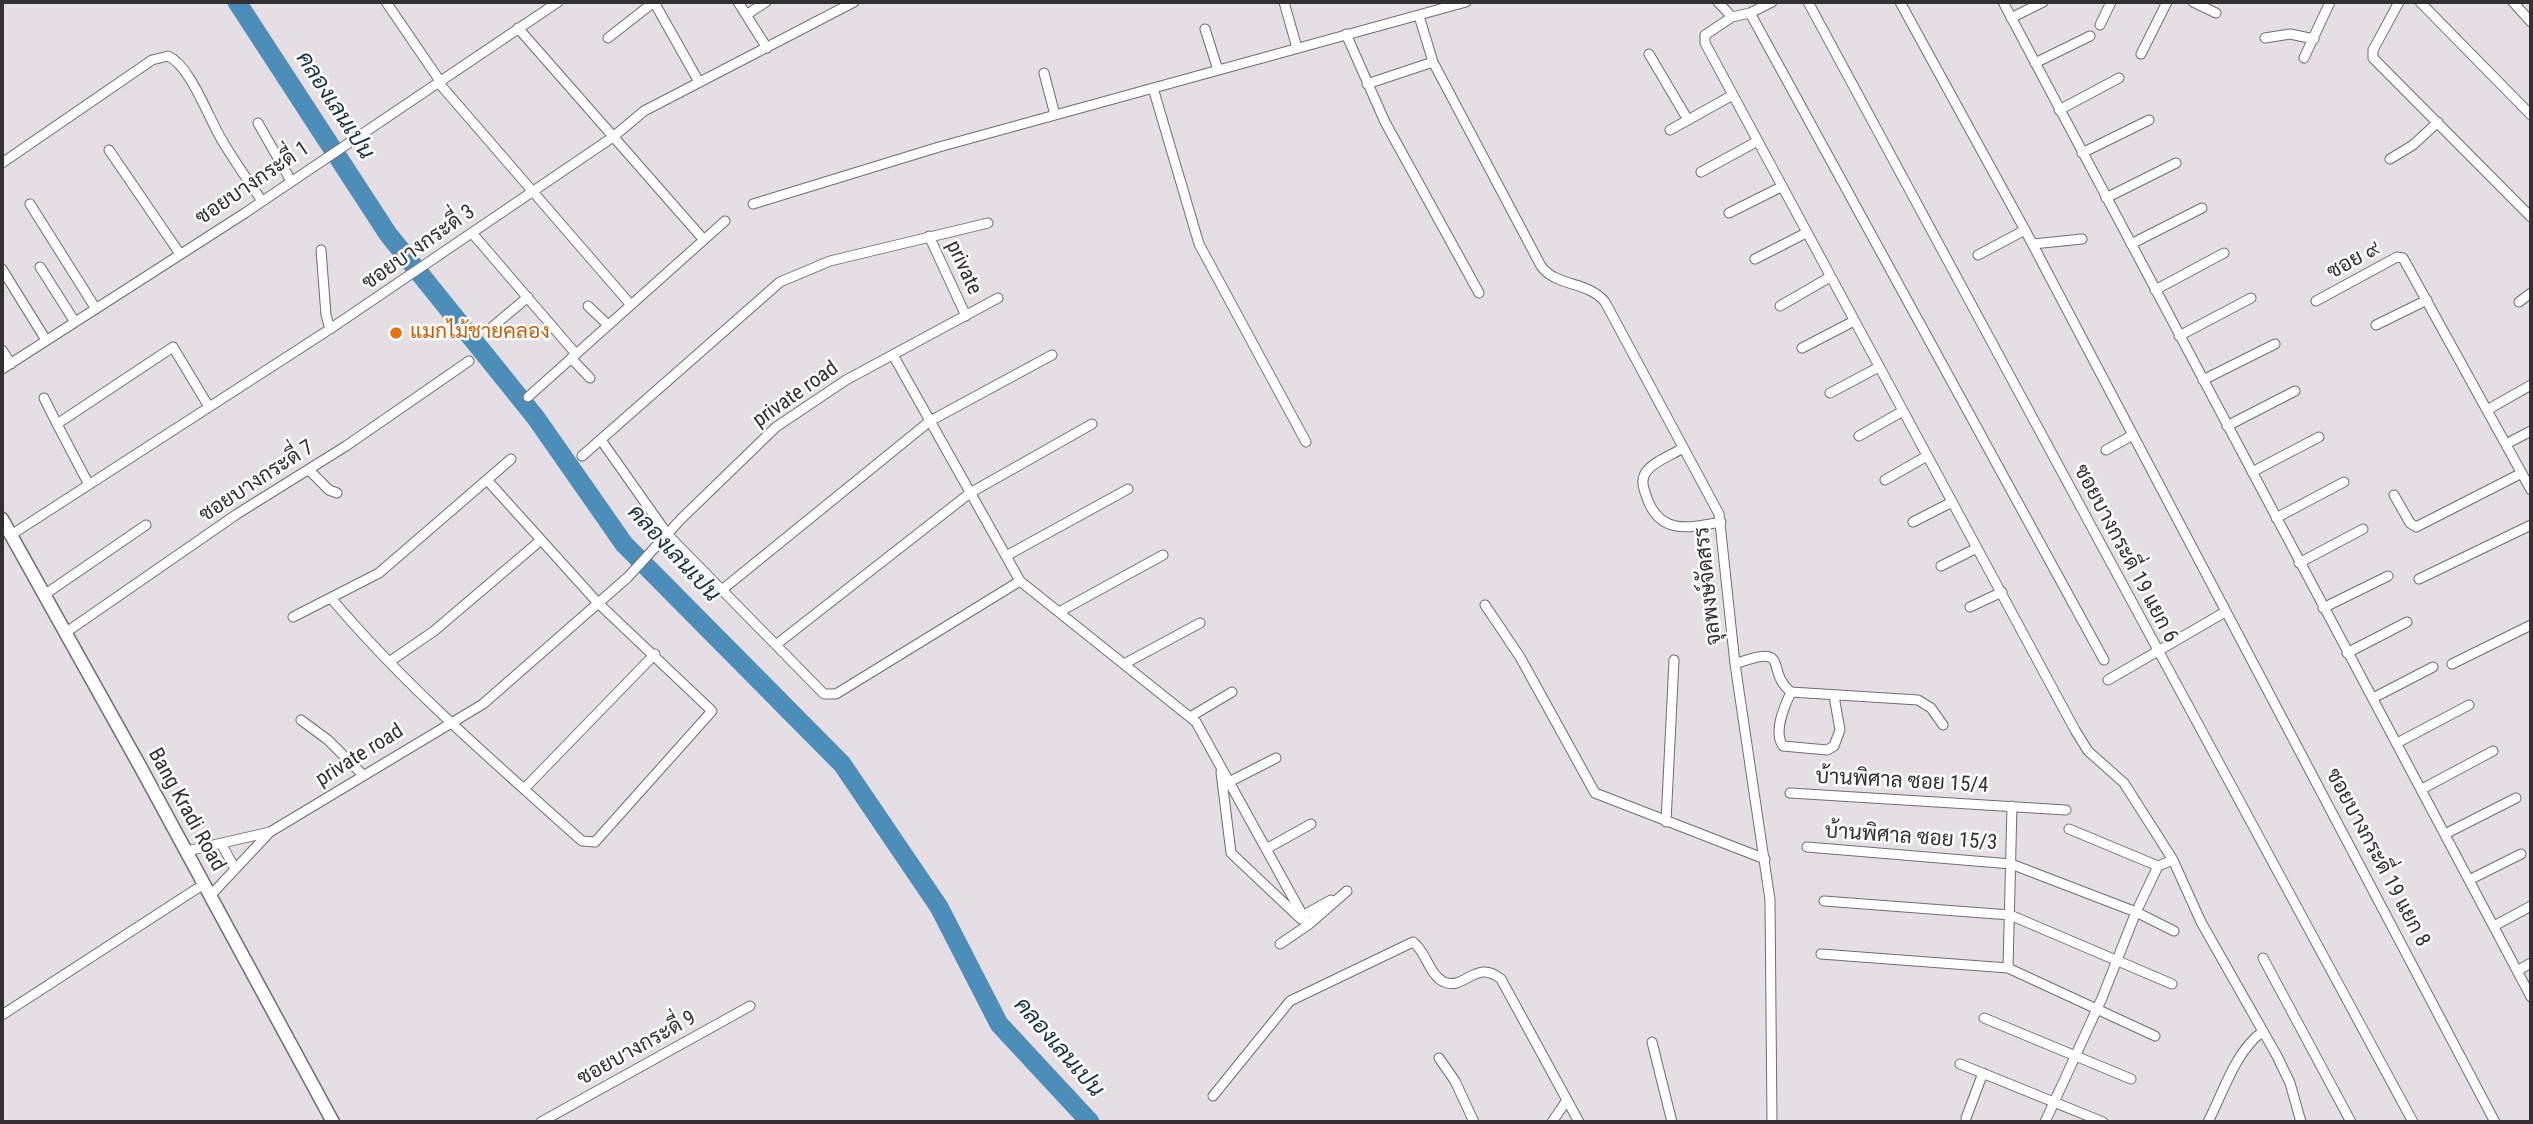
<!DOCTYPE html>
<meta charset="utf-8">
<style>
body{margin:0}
#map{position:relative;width:2533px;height:1124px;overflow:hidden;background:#e6dee5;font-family:"Roboto Condensed",sans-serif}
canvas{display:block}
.frame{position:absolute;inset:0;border:4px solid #333033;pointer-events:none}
</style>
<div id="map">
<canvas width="2533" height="1124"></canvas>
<div class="frame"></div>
</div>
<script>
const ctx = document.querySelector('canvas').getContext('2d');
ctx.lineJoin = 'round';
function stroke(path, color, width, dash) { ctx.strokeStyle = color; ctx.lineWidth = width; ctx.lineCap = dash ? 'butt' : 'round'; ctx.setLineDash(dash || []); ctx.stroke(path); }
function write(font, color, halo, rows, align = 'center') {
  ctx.font = font + ' "Roboto Condensed",Sarabun,sans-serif'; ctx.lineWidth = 5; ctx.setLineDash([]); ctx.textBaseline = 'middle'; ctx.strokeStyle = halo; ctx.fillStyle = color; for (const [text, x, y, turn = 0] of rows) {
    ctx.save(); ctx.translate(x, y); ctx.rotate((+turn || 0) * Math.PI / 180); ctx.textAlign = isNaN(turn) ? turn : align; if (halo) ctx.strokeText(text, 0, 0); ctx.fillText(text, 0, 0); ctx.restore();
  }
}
const river = new Path2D(`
 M237,2L388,234L536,418L624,544L842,764L939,907L999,1024L1090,1122`);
const street = new Path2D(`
 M386,2L440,81
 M654,2L699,82
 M738,2L767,48
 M1284,2L1297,48
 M1718,2L1732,17
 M1772,2L1750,13L1732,17L1705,35V43L2075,730L2088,751L2124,783L2173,860L2201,922L2277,1056L2290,1083L2301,1122
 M1808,2L2413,1122
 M1900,2L2025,230L2495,1122
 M2003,2L2531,997
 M2193,2L2216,13
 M2399,2L2373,50V58L2531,217
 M2420,2L2531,115
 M2513,2L2531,22
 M1750,13L2104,660
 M746,15L766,2
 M1419,16L1433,62L1541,266C1556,287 1588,281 1605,302L1719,514L1735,664L1770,900L1772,1122
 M2011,18L2043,2
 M2100,25L2111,2
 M518,28L704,240
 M1205,29L1218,70
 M1346,34L1385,122L1479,293
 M608,38L654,2
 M2265,38L2290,34L2314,39
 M1649,54L1688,120
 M2141,54L2167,2
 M2304,58L2330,2
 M2035,63L2090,36
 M1044,73L1055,115
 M438,82L631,305
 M1367,84L1433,62
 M1153,88L1199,244L1306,442
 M2059,110L2119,78
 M258,123L291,181
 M1670,130L1731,96
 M109,150L180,254
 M2082,153L2149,120
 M2390,159L2413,145L2438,122
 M2,163L152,60L168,56C191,66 209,120 223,142C235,162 249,182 262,201
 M1701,172L1756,142
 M2106,198L2176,163
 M30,204L96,309
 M753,204L939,147L1466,2
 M1729,213L1781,187
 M472,233L576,354
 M929,236L966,316
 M2033,244L2082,239
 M2131,244L2202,208
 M321,250L326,315L330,329
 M1978,255L2025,230
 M1755,259L1806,233
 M40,267L75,322
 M2,269L46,340
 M2155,290L2224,253
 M2316,301L2397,257L2403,258L2531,490
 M2519,302L2531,293
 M588,306L608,325
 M1780,306L1830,277
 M2376,325L2427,300
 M491,328L528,297
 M2179,336L2251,298
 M1802,348L1854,321
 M2,350L11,364
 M893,355L1020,581L1196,722L1308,925
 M571,358L590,378
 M2,369L245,213L558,2
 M2203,380L2275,344
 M1830,393L1879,367
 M528,397L725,221
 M44,398L57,424
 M2487,410L2531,385
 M2227,426L2295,391
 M1859,436L1903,411
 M601,440L668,535L824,694H836L1020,581
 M2506,444L2531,431
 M1683,448C1672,455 1654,461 1646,472C1640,481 1644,489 1647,498C1660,535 1689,528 1721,522
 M2106,450L2133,435
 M582,456L780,282L830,261L988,223
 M309,470L329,490L337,493
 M2252,472L2319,437
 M1885,480L1927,456
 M88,483L57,424L173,347L209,407
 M2394,495L2410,523L2416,527L2522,473
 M2276,518L2344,482
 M1913,522L1952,502
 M11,535L330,329L613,137L644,111L854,2
 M1006,556L1128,489
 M2299,563L2363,529
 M1941,566L1977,548
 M2419,579L2531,525
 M723,589L930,421L1052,355
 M44,595L146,525
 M331,598C406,687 495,763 582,841L595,842L712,711L598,603L488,481
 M1485,605L1520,657L1595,793L1765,859
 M1970,607L2002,592
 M2323,608L2388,576
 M1059,612L1163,555
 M293,617L379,573L511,459
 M65,633L237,514L346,446L469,361
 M777,644L970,493L1092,424
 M2347,653L2407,622
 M389,662L434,631L541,540
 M1124,664L1200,623
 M1735,664C1793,642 1764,671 1791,692L1918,700L1931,708L1943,725
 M2452,664L2531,625
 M2108,680L2225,612
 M1791,692C1784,707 1773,732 1783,746L1827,750L1834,746L1840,730L1834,696
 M2373,698L2433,667
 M1190,717L1232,692
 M301,720L328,740L363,775
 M2397,743L2469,705
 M1221,772L1231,853L1301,919
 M1229,782L1276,758
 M524,789L655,654
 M2422,789L2493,751
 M1790,793L2066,810
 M1666,822L1674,660
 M2069,829L2158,866
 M2445,834L2516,798
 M222,845L235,869
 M1807,847L2011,864L2136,912L2174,931
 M1266,849L1311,824
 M187,851L270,832L483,704L628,577L681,519L776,427L846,380L998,298
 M2469,880L2521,854
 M210,896L270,832
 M1824,901L2010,915L2172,984
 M2139,906L2158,866L2173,860
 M1302,916L1331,900
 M2494,926L2531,906
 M1280,944L1308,925L1347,891
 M1821,954L2008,968L2155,1036
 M2263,958L2351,1122
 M2008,968L2012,806
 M2517,971L2531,963
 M2,1015L204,884
 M1984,1018L2131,1079
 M1652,1042L1672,1122
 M1439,1058L1455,1081L1474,1122
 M1960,1064L2103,1122
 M1213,1096L1290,1001L1413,942C1426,951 1429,975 1444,982C1465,991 1476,958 1501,979L1567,1100
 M1966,1118L1983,1073
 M541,1122L750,1006
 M1552,1122L1567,1100L1579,1122
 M2045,1122L2102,998L2136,912
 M2208,1122C2223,1093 2235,1052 2262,1032`);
const secondary = new Path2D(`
 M2,519L141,768L333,1122`);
const markers = [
 [396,333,7,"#e8710a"]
];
const streetNames = [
 ["ซอยบางกระดี่ 1",253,184,-34],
 ["ซอยบางกระดี่ 3",419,248,-35],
 ["ซอย ๙",2354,261,-29],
 ["private",963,268,65],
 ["private road",796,395,-35],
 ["ซอยบางกระดี่ 7",257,482,-33],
 ["ซอยบางกระดี่ 19 แยก 6",2125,554,62],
 ["จุลพงษ์จัดสรร",1709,586,-96],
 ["private road",360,756,-32],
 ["บ้านพิศาล ซอย 15/4",1902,782,3],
 ["Bang Kradi Road",186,810,61],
 ["บ้านพิศาล ซอย 15/3",1911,838,4],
 ["ซอยบางกระดี่ 19 แยก 8",2377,858,62],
 ["ซอยบางกระดี่ 9",637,1049,-29]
];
const foodNames = [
 ["แมกไม้ชายคลอง",410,333]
];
const waterNames = [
 ["คลองเลนเปน",334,106,57],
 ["คลองเลนเปน",673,554,47],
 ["คลองเลนเปน",1058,1048,49]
];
stroke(river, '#4d8db9', 19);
stroke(street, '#736b72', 11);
stroke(secondary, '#736b72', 15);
stroke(street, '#fff', 9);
stroke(secondary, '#fff', 12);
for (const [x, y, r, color] of markers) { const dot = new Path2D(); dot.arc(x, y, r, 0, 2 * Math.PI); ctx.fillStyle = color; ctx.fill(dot); stroke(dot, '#fff', 2.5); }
write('21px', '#333033', '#fff', streetNames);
write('21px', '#c56008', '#fff', foodNames, 'left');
write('italic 23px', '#163346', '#fff', waterNames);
</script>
